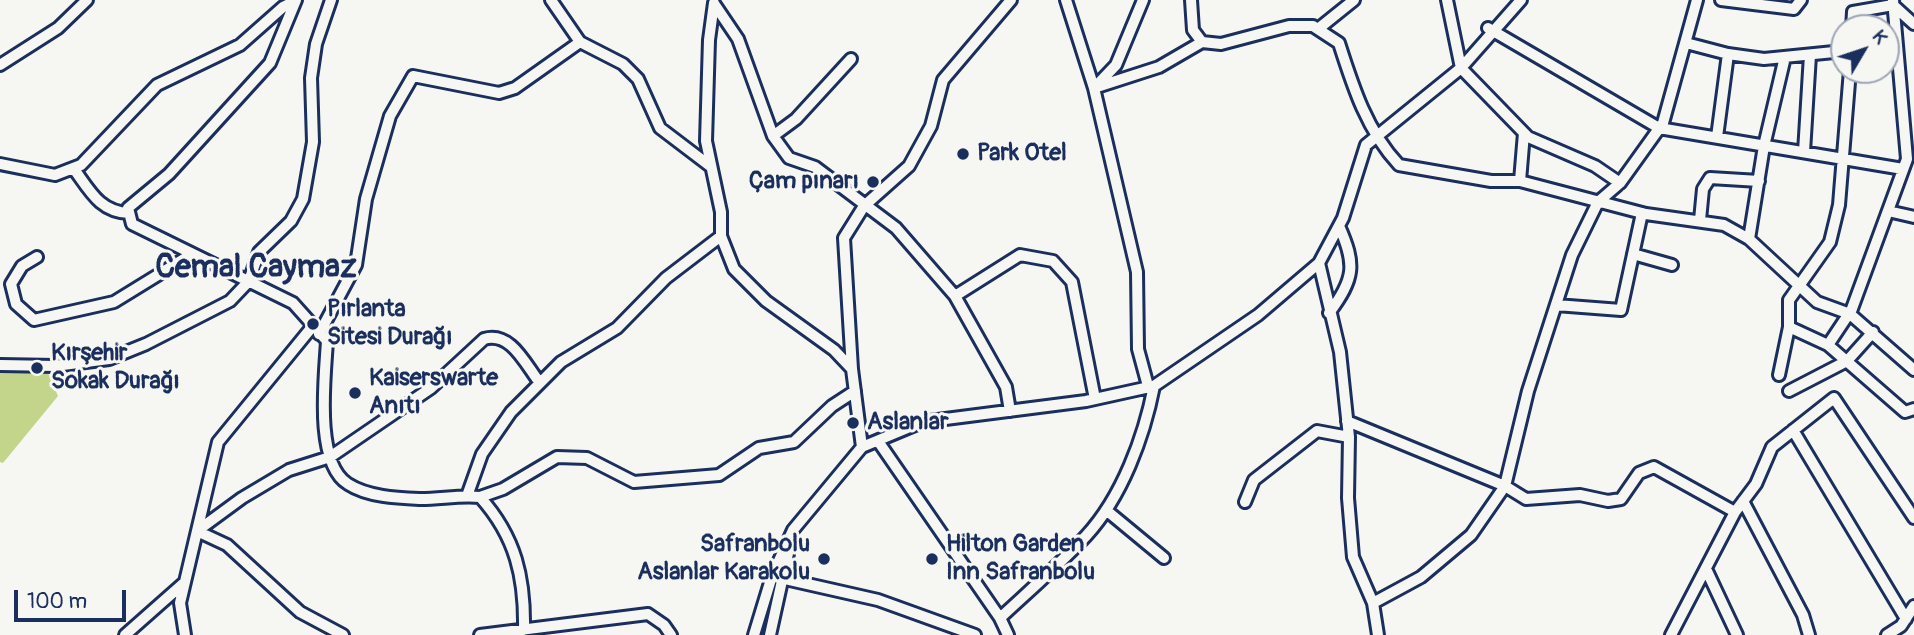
<!DOCTYPE html>
<meta charset="utf-8">
<style>
body{margin:0}
#map{position:relative;width:1914px;height:635px;overflow:hidden;background:#f6f6f2;font-family:Pangolin,sans-serif}
canvas{display:block}
.north{position:absolute;left:1830px;top:14px;width:70px;height:70px;box-sizing:border-box;background:#f6f6f2;border:2px solid #9ea6b7;border-radius:50%;rotate:51deg;font-size:19px;font-weight:700;line-height:28px;text-align:center;color:#1b2f5e}
.north::after{content:'';display:block;margin:auto;width:24px;height:32px;background:#1b2f5e;clip-path:polygon(50% 0,100% 100%,50% 72%,0 100%)}
.scale{position:absolute;left:14px;top:590px;width:112px;height:32px;box-sizing:border-box;border:4px solid #1b2f5e;border-top:0;padding-left:9px;font-size:21px;line-height:24px;white-space:nowrap;color:#1b2f5e;-webkit-text-stroke:5px #f6f6f2;paint-order:stroke}
</style>
<div id="map">
<canvas width="1914" height="635"></canvas>
<div class="north">K</div>
<div class="scale">100 m</div>
</div>
<script>
const ctx = document.querySelector('canvas').getContext('2d');
ctx.lineJoin = 'round';
function fillPath(path, color) { ctx.fillStyle = color; ctx.fill(path, 'evenodd'); }
function stroke(path, color, width, dash) { ctx.strokeStyle = color; ctx.lineWidth = width; ctx.lineCap = dash ? 'butt' : 'round'; ctx.setLineDash(dash || []); ctx.stroke(path); }
function write(font, color, halo, rows, align = 'center') {
  ctx.font = font + ' Pangolin,sans-serif'; ctx.lineWidth = 6; ctx.setLineDash([]); ctx.textBaseline = 'middle'; ctx.strokeStyle = halo; ctx.fillStyle = color; for (const [text, x, y, turn = 0] of rows) {
    ctx.save(); ctx.translate(x, y); ctx.rotate((+turn || 0) * Math.PI / 180); ctx.textAlign = isNaN(turn) ? turn : align; if (halo) ctx.strokeText(text, 0, 0); ctx.fillText(text, 0, 0); ctx.restore();
  }
}
const green = new Path2D(`
 M0,373H48L58,396L3,463L0,462Z`);
const minor = new Path2D(`
 M296,0L270,63L169,174L128,208L132,224L293,303L327,341C325,376 314,463 348,484C368,497 398,498 421,499C441,499 460,495 480,497C516,537 525,578 524,630
 M551,0L580,42L623,64L638,79L660,128L710,166
 M1066,0L1094,88L1137,272L1138,349L1148,386
 M1191,0L1193,30L1202,42
 M1447,0L1461,68L1528,137L1595,166L1620,183
 M1721,0L1794,9L1801,0
 M714,3L709,40L706,141L721,212V236L734,269L766,301L834,350L852,369
 M715,5L738,39L773,136L789,158L815,167L896,228L955,296L1006,387L1010,411
 M1488,28L1659,128L1903,169
 M1852,28L1853,12L1893,5L1914,24
 M1318,29L1354,0
 M1686,43L1728,54L1764,59L1844,51
 M0,65L58,28L87,0
 M1096,86L1116,65L1143,0
 M1094,88L1159,67L1202,42L1221,44L1289,26H1313L1339,43C1353,87 1367,131 1399,165L1491,181H1520L1646,214L1724,225L1749,239L1817,302L1850,314L1914,370
 M773,136L796,119L851,59
 M1717,137L1728,54
 M1804,152L1810,55
 M0,164L55,175L81,165L157,85L240,45L283,7L295,1
 M74,169C90,191 100,212 129,213
 M1520,181L1524,133
 M1888,211L1914,217
 M1700,220L1703,189L1710,178L1759,181
 M1749,239L1764,146L1785,57
 M1633,254L1672,265
 M37,257L22,266L11,284L16,304L34,320L114,302L192,254
 M1319,263L1340,352L1349,437L1348,498L1353,557L1373,603L1378,635
 M955,296L1020,255L1053,261L1072,282L1095,399
 M1556,305L1621,310L1642,213
 M1329,313C1355,279 1356,264 1339,226
 M1850,314L1907,159L1893,0
 M312,327L218,442L197,531L227,545L300,612L343,635
 M1789,327L1828,345L1905,412L1914,409
 M319,334L356,265L366,199L390,116L413,76L499,93L515,88L580,42
 M1828,345L1848,315
 M0,365L55,366L109,359L146,344L230,301L249,281L259,252L291,221L303,199L313,142L311,78L316,44L331,0
 M1779,375L1789,327V300L1830,242L1839,205L1850,70
 M1789,391L1847,361L1873,332
 M1347,421L1505,486L1526,499L1580,495L1608,501L1621,499L1639,473L1654,467L1735,512
 M1793,430L1906,619
 M878,441L1000,618L1008,635
 M862,447L852,369L844,238L864,206L909,166L931,126L943,80L1011,0
 M467,496L482,454L511,412L561,362L617,328L666,278L721,236
 M480,497L503,489L557,457L587,458L634,482L719,475L759,448L794,442L832,406L855,391
 M1743,501L1803,615L1809,635
 M1245,502L1254,480L1317,431L1349,437
 M1106,510L1164,558
 M1706,569L1737,635
 M772,576L878,600L975,635
 M1373,603L1421,577L1471,535L1505,486L1528,391L1572,255L1598,202L1620,183L1663,123L1697,0
 M1000,618C1029,591 1059,565 1086,536C1122,497 1144,437 1154,386
 M125,635L185,582
 M185,635L180,603L197,531L242,498L289,470L330,457L431,388L484,339C511,331 525,364 540,383
 M480,635L648,614L664,625L671,635
 M754,635L772,576L793,530L862,447L922,422L1086,401L1154,386L1258,315L1319,263L1343,218L1366,145L1461,68L1521,0
 M770,635L789,549
 M1671,635L1735,512L1756,484L1772,447L1834,398L1914,518
 M1887,635L1901,626L1914,606`);
const markers = [
 [963,154,7,"#1b2f5e"],
 [873,182,7,"#1b2f5e"],
 [313,324,7,"#1b2f5e"],
 [37,368,7,"#1b2f5e"],
 [355,393,7,"#1b2f5e"],
 [853,423,7,"#1b2f5e"],
 [824,559,7,"#1b2f5e"],
 [932,559,7,"#1b2f5e"]
];
const poiNames = [
 ["Park Otel",977,154],
 ["Çam pınarı",859,182,"right"],
 ["Pırlanta",327,310],
 ["Sitesi Durağı",327,338],
 ["Kırşehir",51,354],
 ["Sokak Durağı",51,382],
 ["Kaiserswarte",369,379],
 ["Anıtı",369,407],
 ["Aslanlar",867,423],
 ["Safranbolu",810,545,"right"],
 ["Aslanlar Karakolu",810,573,"right"],
 ["Hilton Garden",946,545],
 ["Inn Safranbolu",946,573]
];
const districtNames = [
 ["Cemal Caymaz",256,269]
];
fillPath(green, '#c2d58a');
stroke(minor, '#1b2f5e', 16);
stroke(minor, '#f6f6f2', 10);
for (const [x, y, r, color] of markers) { const dot = new Path2D(); dot.arc(x, y, r, 0, 2 * Math.PI); ctx.fillStyle = color; ctx.fill(dot); stroke(dot, '#f6f6f2', 2.5); }
write('bold 24px', '#1b2f5e', '#f6f6f2', poiNames, 'left');
write('bold 32px', '#1b2f5e', '#f6f6f2', districtNames);
</script>
